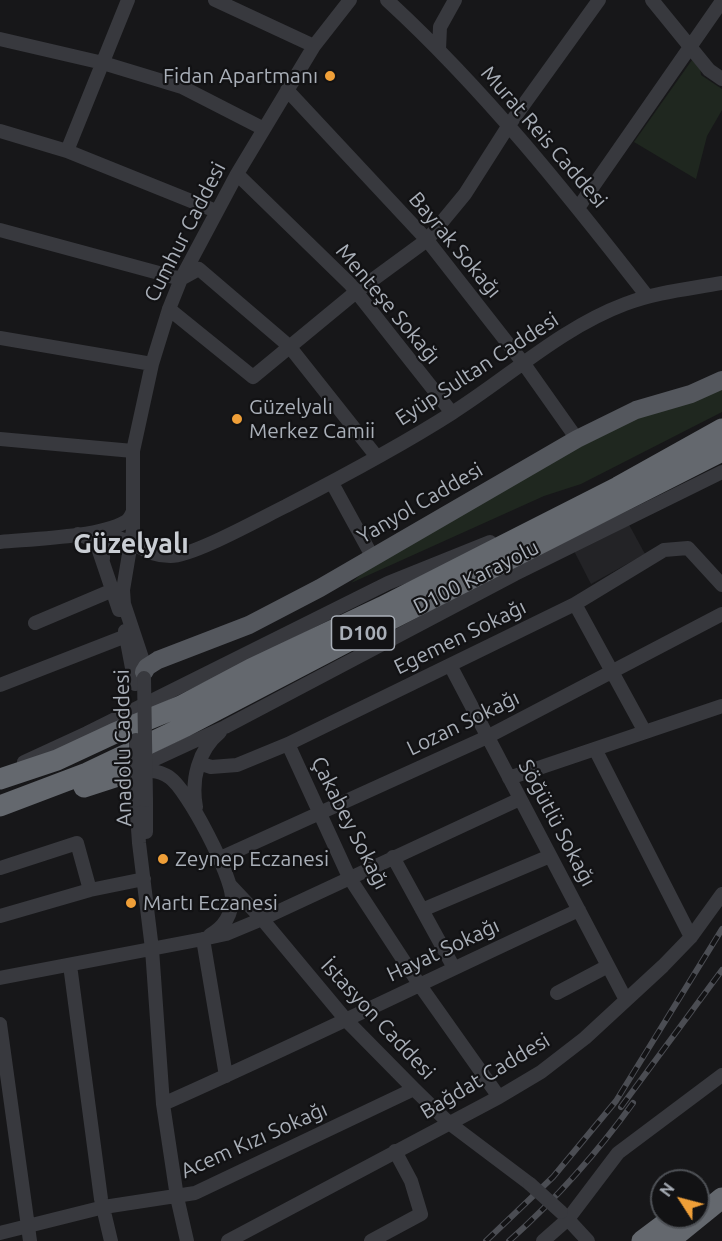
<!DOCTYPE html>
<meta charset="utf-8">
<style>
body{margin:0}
#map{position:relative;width:722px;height:1241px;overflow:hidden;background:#171719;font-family:Ubuntu,sans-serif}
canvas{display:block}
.north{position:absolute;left:650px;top:1169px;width:60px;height:60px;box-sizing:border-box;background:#121214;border:2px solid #4e5156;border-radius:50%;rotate:306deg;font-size:16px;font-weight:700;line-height:24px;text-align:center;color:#a9afb8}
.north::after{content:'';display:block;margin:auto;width:21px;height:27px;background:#ef9f38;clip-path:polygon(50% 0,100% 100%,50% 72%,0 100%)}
</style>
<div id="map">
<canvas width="722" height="1241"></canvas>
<div class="north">N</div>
</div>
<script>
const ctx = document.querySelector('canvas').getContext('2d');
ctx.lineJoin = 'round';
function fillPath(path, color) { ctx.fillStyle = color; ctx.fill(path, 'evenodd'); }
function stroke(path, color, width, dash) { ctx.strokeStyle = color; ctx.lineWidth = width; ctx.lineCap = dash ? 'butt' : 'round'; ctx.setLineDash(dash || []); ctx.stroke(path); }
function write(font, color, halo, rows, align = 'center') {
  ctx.font = font + ' Ubuntu,sans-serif'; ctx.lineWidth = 4.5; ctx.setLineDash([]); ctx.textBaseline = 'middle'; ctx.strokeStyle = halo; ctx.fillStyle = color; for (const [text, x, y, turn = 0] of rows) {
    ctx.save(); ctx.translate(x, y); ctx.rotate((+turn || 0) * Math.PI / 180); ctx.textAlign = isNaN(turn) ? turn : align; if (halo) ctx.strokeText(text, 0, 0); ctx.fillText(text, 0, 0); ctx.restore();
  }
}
const built = new Path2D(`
 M627,521L645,554L591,584L573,549Z`);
const green = new Path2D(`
 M692,60L700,67L701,75L722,89V110L707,136L696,179L634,142Z
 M722,388V412L581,484L544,496L351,583L375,562L585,443L649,411Z`);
const minor = new Path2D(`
 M215,0L314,46
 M387,0C484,89 566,192 647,296
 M652,0L709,70L722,79
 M0,39L103,63L182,87L264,129
 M439,50L440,27L455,0
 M287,90L427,240L524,364L577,439
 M0,131L67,151L216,211
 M67,151L128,0
 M237,174L350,284L452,413
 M578,208L722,1
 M0,230L181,279L199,269L289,346L377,457
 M169,309L253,377L356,292L427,240L465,194L509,125L599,0
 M0,338L152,364
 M0,439L133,451
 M332,483L372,556
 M78,534L93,540L97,545L119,610
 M0,542C31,539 100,537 125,522C129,520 131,516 133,511
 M103,559C103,520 134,546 152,553C158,555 164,556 170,556C192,557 263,517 286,506C342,477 399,447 452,413C509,377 561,328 625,304C656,292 689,289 722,283
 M575,604L645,732
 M35,623L113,590
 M125,631L135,684
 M450,665L626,1000
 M144,676L143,661L124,604L123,590L133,530V451L152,364L169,309L181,279L237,174L314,46L350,0
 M0,685L126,636
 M288,744L349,877L419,984L499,1097
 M595,749L691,937
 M24,762L87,733L388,583L490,542
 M199,763L211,767L237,765L288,744L575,604L664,550L688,548L722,585
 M136,768L225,727L515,574L722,472
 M134,772C147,770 158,770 169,777C188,790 232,876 232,898C232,915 224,927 210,935
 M509,778L722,706
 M136,800L139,843L152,949L163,1104L177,1197L187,1241
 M146,800V832
 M196,807C191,780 198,750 220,732
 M393,857L454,968
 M218,859L487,737L722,614
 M0,868L77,843L90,890
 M230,885L262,919L347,1021L414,1089L449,1123L530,1184
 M422,910L550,856
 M0,916L90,890L144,879
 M203,939L226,1076
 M70,965L101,1199L111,1241
 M0,978L203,939L226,934L262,919L520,799
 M557,993L608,966
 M0,1024L30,1241
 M163,1104C303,1042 440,974 579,910
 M563,1214L588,1241
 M0,1233L104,1207L195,1193L414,1089
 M228,1241L499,1097L541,1072L585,1038L663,966L691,937L722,894
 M371,1241L421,1214L411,1181L395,1151
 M543,1241L568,1219L618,1153L722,1075`);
const major = new Path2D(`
 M144,672L147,667L158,660L249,625L320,588L577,439L636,410L691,394L722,380`);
const highway = new Path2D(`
 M0,779L57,760L115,733L181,706L251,669L382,607L486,554L618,487L722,429
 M84,787L124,774
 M0,806L87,773L186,726L362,634L722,451
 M642,1241L674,1217
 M669,1241L722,1198`);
const rail = new Path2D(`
 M621,1107L722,970
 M486,1241L553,1177L616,1101L722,929
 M509,1241C555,1200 597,1153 633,1103`);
const minorBridge = new Path2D(`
 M144,678L146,800
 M136,740V800
 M530,1184L561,1212`);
const markers = [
 [330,76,6,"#ef9f38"],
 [237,419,6,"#ef9f38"],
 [163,859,6,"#ef9f38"],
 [131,903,6,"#ef9f38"]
];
const shields = [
 [363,633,63]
];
const shieldNames = [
 ["D100",363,633]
];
const poiNames = [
 ["Fidan Apartmanı",318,76,"right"],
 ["Güzelyalı",249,407],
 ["Merkez Camii",249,431],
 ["Zeynep Eczanesi",175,859],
 ["Martı Eczanesi",143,903]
];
const streetNames = [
 ["Murat Reis Caddesi",544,137,49],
 ["Cumhur Caddesi",185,232,-63],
 ["Bayrak Sokağı",455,245,50],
 ["Menteşe Sokağı",388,304,50],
 ["Eyüp Sultan Caddesi",477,369,-33],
 ["Yanyol Caddesi",420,503,-30],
 ["D100 Karayolu",476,577,-27],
 ["Egemen Sokağı",460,637,-26],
 ["Lozan Sokağı",463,723,-26],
 ["Anadolu Caddesi",123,748,-91],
 ["Çakabey Sokağı",350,823,63],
 ["Söğütlü Sokağı",557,823,62],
 ["Hayat Sokağı",443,950,-25],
 ["İstasyon Caddesi",378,1019,47],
 ["Bağdat Caddesi",485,1076,-31],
 ["Acem Kızı Sokağı",254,1140,-24]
];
const districtNames = [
 ["Güzelyalı",131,544]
];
fillPath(built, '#232326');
fillPath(green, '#1f271f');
stroke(minor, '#38393e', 14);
stroke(major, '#54575d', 18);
stroke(highway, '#64686e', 21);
stroke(rail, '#4b4d53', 6);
stroke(rail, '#121214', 4, [11]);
stroke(minorBridge, '#38393e', 14);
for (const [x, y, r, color] of markers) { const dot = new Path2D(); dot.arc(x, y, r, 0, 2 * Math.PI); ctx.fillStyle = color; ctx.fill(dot); stroke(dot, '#121214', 2); }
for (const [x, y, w] of shields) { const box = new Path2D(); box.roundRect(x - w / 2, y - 17, w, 34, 4.5); ctx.fillStyle = '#121214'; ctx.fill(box); stroke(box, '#a9afb8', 1.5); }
write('bold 20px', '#a9afb8', null, shieldNames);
write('21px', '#a9afb8', '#121214', poiNames, 'left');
write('21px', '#a9afb8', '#121214', streetNames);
write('bold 27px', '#caced4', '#121214', districtNames);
</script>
